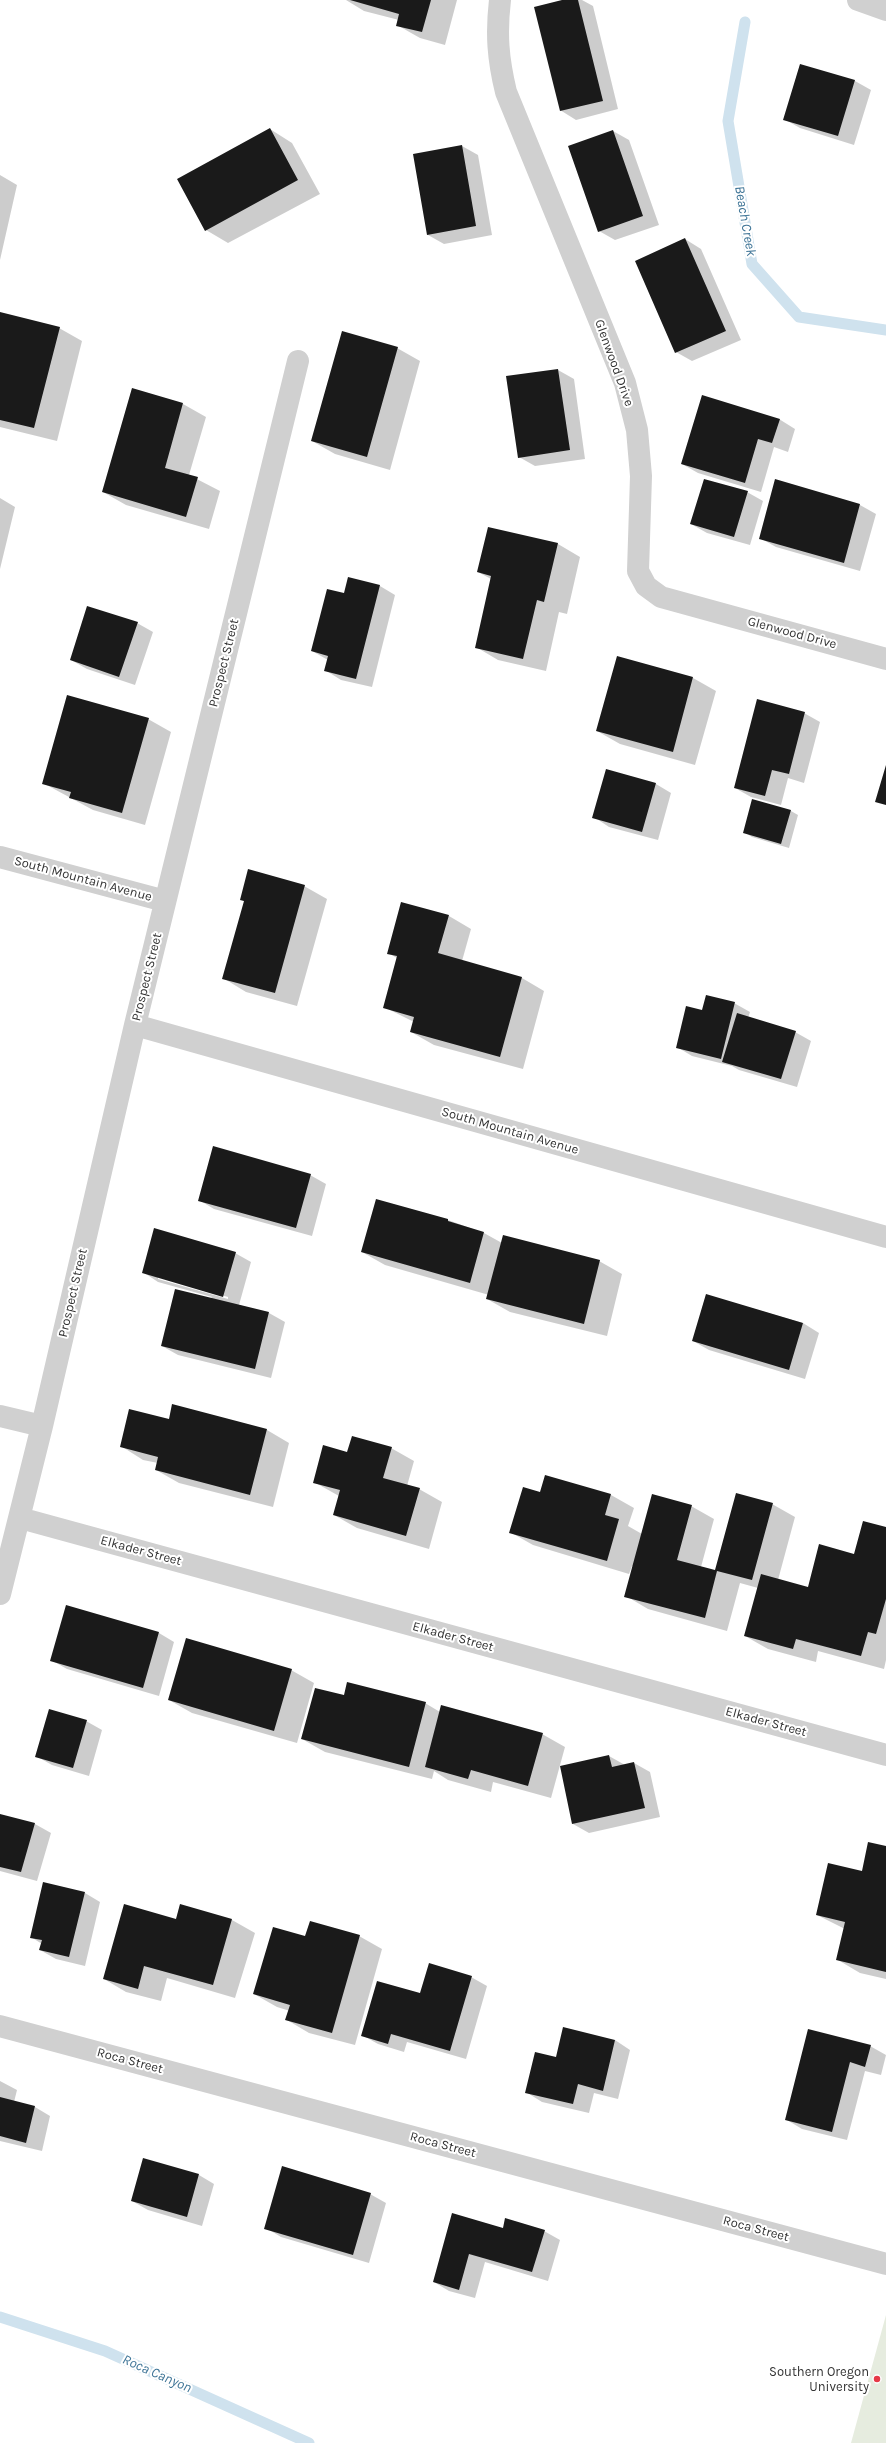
<!DOCTYPE html>
<style>
body{margin:0}
canvas{display:block;background:#fff}
</style>
<canvas width="886" height="2443"></canvas>
<script>
const ctx = document.querySelector('canvas').getContext('2d');
ctx.lineJoin = 'round';
function fillPath(path, color) { ctx.fillStyle = color; ctx.fill(path, 'evenodd'); }
function stroke(path, color, width, dash) { ctx.strokeStyle = color; ctx.lineWidth = width; ctx.lineCap = dash ? 'butt' : 'round'; ctx.setLineDash(dash || []); ctx.stroke(path); }
function write(font, color, halo, rows, align = 'center') {
  ctx.font = font + ' Karla,sans-serif'; ctx.lineWidth = 4; ctx.setLineDash([]); ctx.textBaseline = 'middle'; ctx.strokeStyle = halo; ctx.fillStyle = color; for (const [text, x, y, turn = 0] of rows) {
    ctx.save(); ctx.translate(x, y); ctx.rotate((+turn || 0) * Math.PI / 180); ctx.textAlign = isNaN(turn) ? turn : align; if (halo) ctx.strokeText(text, 0, 0); ctx.fillText(text, 0, 0); ctx.restore();
  }
}
const green = new Path2D(`
 M886,2315V2443H851Z`);
const shadow = new Path2D(`
 M346,0H457L445,45L420,38L397,25L399,20L364,11Z
 M566,0H582L593,6L618,109L576,120L560,110Z
 M800,65L855,81L871,90L854,145L800,128L784,119Z
 M270,129L292,143L320,194L228,243L206,230Z
 M613,131L629,140L659,225L615,240L599,231Z
 M462,146L478,155L492,235L444,244L428,235Z
 M0,175L17,185L0,260Z
 M685,239L701,249L741,340L692,361L676,352Z
 M0,313L59,328L82,341L57,441L0,427Z
 M397,348L420,361L390,470L335,454L312,441Z
 M558,370L574,379L585,459L535,466L519,457Z
 M132,389L183,404L206,417L189,475L220,491L209,529L126,505L103,492Z
 M779,419L795,429L788,452L774,447L761,492L698,473L682,464Z
 M776,481L860,505L876,514L860,571L776,547L760,538Z
 M747,492L763,501L750,545L707,533L691,524Z
 M0,498L15,507L0,569Z
 M489,528L558,544L580,557L567,614L559,612L546,671L498,660L476,647L491,579L478,572Z
 M348,578L380,586L395,595L372,687L341,680L325,670L328,660L312,651L345,595Z
 M137,623L153,632L135,685L87,669L71,660Z
 M618,657L693,678L716,691L695,765L620,744L597,731Z
 M804,713L820,722L804,783L788,778L781,805L751,797L735,788Z
 M148,719L171,732L145,825L93,810L43,783Z
 M607,771L656,784L671,793L658,840L609,827L594,817Z
 M791,811L798,815L789,848L752,837L744,832Z
 M304,886L327,899L297,1006L246,992L223,978L245,902L241,899Z
 M449,916L471,929L462,961L522,978L544,991L523,1069L434,1045L411,1032L414,1022L384,1007L397,958L388,953Z
 M734,1003L750,1012L748,1018L795,1032L811,1041L797,1087L739,1070L732,1066L692,1056L677,1047L703,1011Z
 M310,1175L326,1184L312,1236L214,1209L199,1200Z
 M377,1200L448,1220L484,1233L502,1243L599,1261L622,1274L607,1336L510,1312L487,1299L489,1295L385,1265L362,1252Z
 M235,1253L251,1262L239,1305L269,1313L285,1322L271,1378L178,1355L162,1346L212,1297L158,1282L143,1272ZM158,1277L228,1297V1299L158,1279Z
 M706,1295L803,1323L819,1333L805,1379L709,1350L693,1341Z
 M169,1420L267,1430L289,1443L273,1507L179,1483L156,1470L158,1463L143,1460L121,1446Z
 M391,1448L414,1461L407,1486L419,1489L442,1502L429,1549L357,1528L334,1515L339,1496L314,1482L348,1453Z
 M546,1476L611,1495L634,1508L628,1526L642,1534L691,1506L714,1519L701,1567L716,1572L772,1504L795,1517L778,1580L808,1588L855,1555L886,1528V1660L884,1669L818,1651L816,1662L768,1649L745,1636L758,1588L740,1583L727,1631L648,1609L626,1596L634,1566H632L629,1574L533,1545L510,1532L541,1493Z
 M159,1633L174,1642L159,1696L67,1669L51,1660Z
 M291,1670L314,1683L297,1743L192,1713L169,1700Z
 M344,1696L425,1703L440,1712L542,1734L565,1747L551,1798L493,1782L491,1792L448,1780L434,1771L432,1779L325,1752L302,1739Z
 M86,1721L102,1730L89,1776L52,1765L36,1756Z
 M609,1756L625,1765L634,1763L650,1772L660,1817L589,1833L573,1824Z
 M0,1815L35,1824L51,1833L37,1881L0,1871Z
 M886,1847V1979L860,1973L838,1960L845,1929L817,1915Z
 M85,1893L100,1902L85,1966L56,1959L40,1950L42,1944L31,1937Z
 M180,1905L232,1920L255,1933L235,1998L167,1978L161,2001L126,1992L104,1979L176,1920Z
 M359,1936L382,1949L355,2045L309,2033L287,2020L290,2011L277,2007L254,1994L306,1937Z
 M471,1977L487,1986L466,2059L407,2042L404,2052L378,2044L362,2035L421,1995Z
 M809,2031L870,2046L886,2055L881,2075L865,2071L847,2140L802,2129L787,2120Z
 M615,2040L630,2050L618,2099L594,2093L589,2113L542,2102L526,2092L557,2058Z
 M0,2081L17,2090L14,2102L35,2107L50,2116L42,2151L0,2141Z
 M199,2175L214,2184L202,2226L148,2210L132,2201Z
 M370,2194L386,2203L369,2263L281,2237L266,2228Z
 M453,2214L503,2229L544,2231L560,2240L548,2281L485,2262L475,2298L449,2291L434,2282Z`);
const stream = new Path2D(`
 M745,22L728,121L752,264L799,317L886,330
 M0,2317L105,2351L309,2443`);
const building = new Path2D(`
 M350,0H431L422,32L396,26L399,14Z
 M562,0H578L603,101L560,111L534,7Z
 M800,64L855,80L838,136L783,120Z
 M270,128L298,180L205,231L177,179Z
 M613,130L643,216L598,232L568,146Z
 M462,145L476,226L427,235L413,154Z
 M685,238L726,331L675,353L635,261Z
 M0,312L60,327L34,428L0,420Z
 M342,331L398,347L367,457L311,441Z
 M558,369L570,450L518,458L506,376Z
 M132,388L183,403L165,468L198,477L186,517L102,492Z
 M702,395L780,419L772,443L758,439L745,483L681,464Z
 M704,479L748,491L734,537L690,524Z
 M775,479L860,504L844,563L759,539Z
 M488,527L558,543L544,602L537,600L523,659L475,648L491,576L477,572Z
 M348,577L380,585L356,679L324,671L328,656L311,651L327,589L344,593Z
 M87,606L138,622L119,677L70,660Z
 M617,656L693,677L673,752L596,731Z
 M67,695L149,718L122,813L69,798L71,792L42,784Z
 M757,699L805,712L789,774L772,770L765,796L734,788Z
 M886,765V805L875,802Z
 M606,769L656,783L642,832L592,818Z
 M752,799L791,810L781,844L743,833Z
 M248,869L305,885L275,993L222,979L244,901L240,900Z
 M401,902L449,915L438,953L522,977L500,1057L410,1032L414,1017L383,1008L397,956L387,954Z
 M706,995L735,1002L721,1059L676,1048L686,1006L702,1010Z
 M737,1013L796,1031L781,1079L722,1062Z
 M213,1146L311,1174L296,1228L198,1201Z
 M376,1199L448,1219V1221L484,1232L470,1283L361,1252Z
 M154,1228L236,1252L223,1297L142,1273Z
 M503,1235L600,1260L584,1324L486,1299Z
 M175,1289L269,1312L255,1369L161,1346Z
 M706,1294L803,1323L789,1370L692,1341Z
 M172,1404L267,1429L250,1495L155,1470L158,1457L120,1447L129,1409L169,1419Z
 M352,1436L392,1447L383,1478L420,1488L406,1536L333,1515L340,1490L313,1483L323,1445L347,1452Z
 M545,1475L611,1494L605,1515L619,1519L607,1561L509,1533L523,1487L540,1492Z
 M736,1493L773,1503L752,1580L717,1571L705,1618L624,1597L652,1494L692,1505L677,1560L715,1570Z
 M863,1521L886,1527V1599L876,1634L868,1632L861,1656L796,1639L793,1649L744,1636L761,1574L808,1587L819,1544L854,1554Z
 M66,1605L159,1632L143,1688L50,1661Z
 M186,1638L292,1669L274,1731L168,1700Z
 M347,1682L426,1702L409,1767L301,1739L315,1688L344,1695Z
 M441,1705L543,1733L528,1786L471,1770L468,1779L425,1767Z
 M49,1709L87,1720L73,1768L35,1757Z
 M609,1755L612,1767L634,1762L645,1808L572,1824L560,1766Z
 M0,1814L35,1823L21,1872L0,1867Z
 M868,1842L886,1846V1972L836,1960L845,1922L816,1915L828,1863L862,1871Z
 M43,1882L85,1892L69,1957L39,1950L42,1940L30,1938Z
 M124,1904L176,1919L180,1904L232,1919L213,1985L144,1966L138,1989L103,1979Z
 M310,1921L360,1935L332,2033L285,2020L290,2005L253,1994L273,1927L305,1936Z
 M429,1963L472,1976L450,2051L391,2034L388,2044L361,2036L377,1981L420,1993Z
 M563,2027L615,2040L603,2091L578,2084L573,2104L525,2093L535,2052L556,2057Z
 M808,2029L871,2045L865,2067L850,2062L832,2132L785,2120Z
 M0,2097L35,2106L26,2143L0,2136Z
 M143,2158L199,2174L187,2217L131,2201Z
 M282,2166L371,2193L353,2255L264,2229Z
 M452,2213L503,2228L505,2218L545,2230L532,2272L469,2254L459,2290L433,2282Z`);
const minor = new Path2D(`
 M500,0C496,34 498,59 506,92L625,383L637,430L641,476L638,571L646,586L661,597L886,659
 M858,0L886,10
 M0,857L165,901
 M135,1025L886,1237
 M0,1416L42,1426
 M20,1518L886,1755
 M0,1594L42,1426L135,1025L298,361
 M0,2026L886,2264`);
const markers = [
 [877,2379,4,"#e63946"]
];
const streetNames = [
 ["Glenwood Drive",614,363,70],
 ["Glenwood Drive",792,633,15],
 ["Prospect Street",224,663,-76],
 ["South Mountain Avenue",83,879,15],
 ["Prospect Street",147,977,-76],
 ["South Mountain Avenue",510,1131,16],
 ["Prospect Street",73,1293,-77],
 ["Elkader Street",141,1551,15],
 ["Elkader Street",453,1637,15],
 ["Elkader Street",766,1722,15],
 ["Roca Street",130,2061,15],
 ["Roca Street",443,2145,15],
 ["Roca Street",756,2229,15]
];
const poiNames = [
 ["Southern Oregon",869,2372],
 ["University",869,2387]
];
const waterNames = [
 ["Beach Creek",745,221,80],
 ["Roca Canyon",157,2374,24]
];
fillPath(green, '#e6ecdf');
fillPath(shadow, '#0003');
stroke(stream, '#cfe2ee', 11);
fillPath(building, '#1a1a1a');
stroke(minor, '#d0d0d0', 22);
for (const [x, y, r, color] of markers) { const dot = new Path2D(); dot.arc(x, y, r, 0, 2 * Math.PI); ctx.fillStyle = color; ctx.fill(dot); stroke(dot, '#fff', 1.5); }
write('13px', '#333', '#fff', streetNames);
write('13px', '#333', '#fff', poiNames, 'right');
write('italic 14px', '#3f7597', '#fff', waterNames);
</script>
